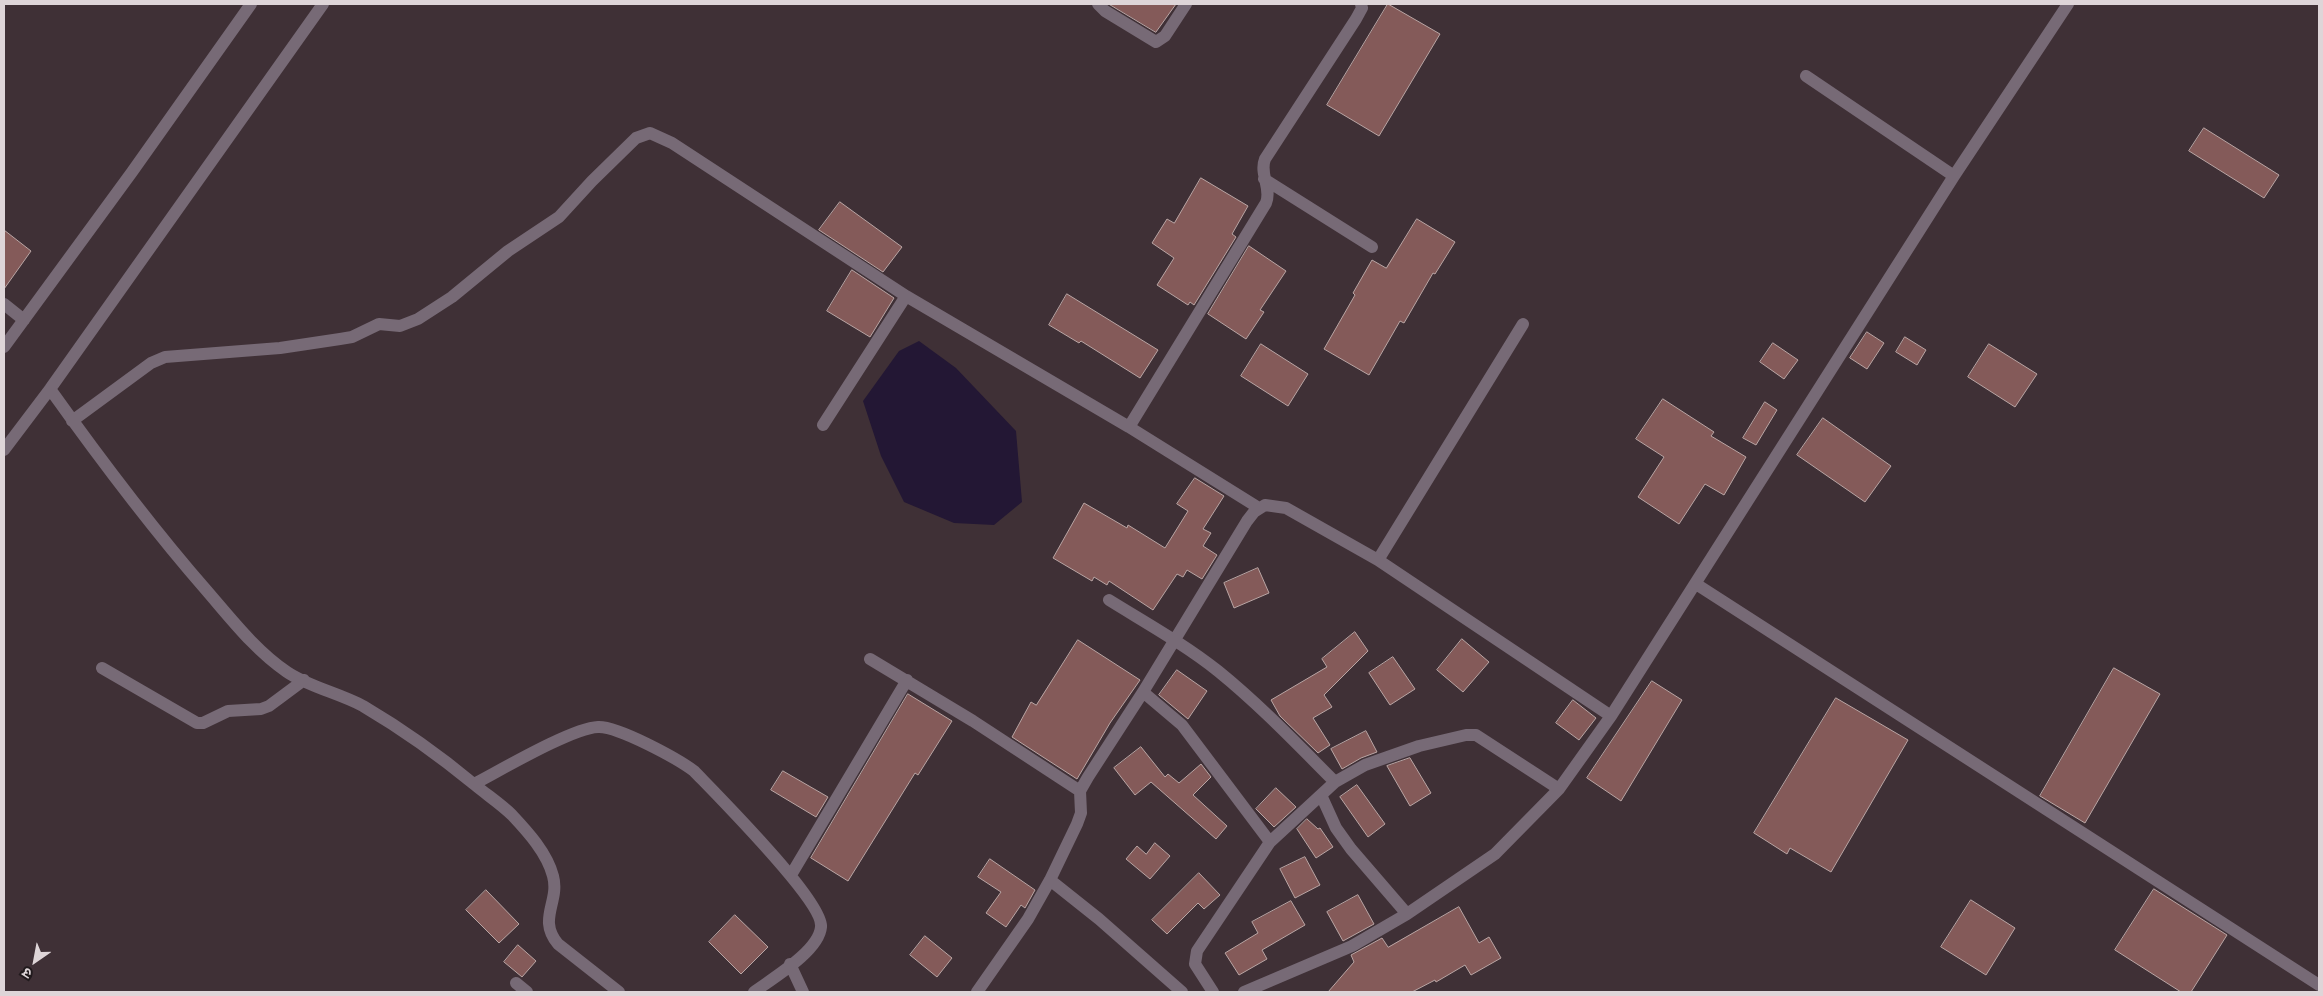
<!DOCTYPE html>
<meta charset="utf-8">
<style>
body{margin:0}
#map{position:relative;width:2323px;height:996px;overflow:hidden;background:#3f3036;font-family:"Archivo Narrow","Noto Sans Devanagari",sans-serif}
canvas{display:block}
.frame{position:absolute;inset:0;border:5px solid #ded5d8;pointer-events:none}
.north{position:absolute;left:10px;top:936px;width:50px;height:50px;-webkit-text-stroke:4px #211a1d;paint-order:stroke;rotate:213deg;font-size:14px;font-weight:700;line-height:20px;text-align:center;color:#ded5d8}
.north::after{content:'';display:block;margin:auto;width:18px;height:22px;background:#ded5d8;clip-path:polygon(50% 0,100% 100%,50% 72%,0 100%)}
</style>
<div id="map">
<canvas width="2323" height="996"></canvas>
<div class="frame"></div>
<div class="north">उ</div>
</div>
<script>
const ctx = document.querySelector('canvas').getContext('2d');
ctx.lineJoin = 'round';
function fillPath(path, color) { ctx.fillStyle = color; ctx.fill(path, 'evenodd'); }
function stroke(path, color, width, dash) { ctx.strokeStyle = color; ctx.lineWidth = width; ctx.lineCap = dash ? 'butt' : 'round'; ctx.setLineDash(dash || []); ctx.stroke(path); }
const water = new Path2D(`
 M919,341L956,368L1016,431L1022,502L994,525L954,523L904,502L881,456L863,401L899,351Z`);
const building = new Path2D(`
 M1109,4H1176L1156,32Z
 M1388,4L1440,34L1379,136L1327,105Z
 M2204,128L2279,175L2264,198L2189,151Z
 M1201,178L1248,206L1232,234L1236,237L1194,305L1190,302L1188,305L1157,285L1174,258L1152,243L1167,219L1174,223Z
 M840,202L902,247L883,272L819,230Z
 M1417,219L1455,242L1435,274L1433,273L1404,323L1400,321L1369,375L1324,349L1355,295L1353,293L1372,260L1386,268Z
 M4,230L31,251L4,289Z
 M1249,246L1286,271L1260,310L1264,312L1246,339L1208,314Z
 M852,270L894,298L870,337L827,311Z
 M1067,294L1158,350L1140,378L1081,341L1079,343L1049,325Z
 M1867,332L1884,343L1867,369L1850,358Z
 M1905,337L1926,350L1917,365L1896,352Z
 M1773,343L1798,360L1784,379L1760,362Z
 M1261,344L1308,374L1288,406L1241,376Z
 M1989,344L2037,374L2015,407L1968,377Z
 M1663,399L1714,432L1711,436L1746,457L1724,495L1705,484L1679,524L1638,497L1664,457L1636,439Z
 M1765,402L1777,410L1756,445L1743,438Z
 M1823,418L1891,466L1865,502L1797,455Z
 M1195,478L1224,496L1203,529L1211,533L1203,546L1217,555L1202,579L1187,570L1183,577L1177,574L1153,610L1109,581L1107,585L1094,577L1092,581L1053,558L1084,503L1127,528L1128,525L1165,548L1188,511L1177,504Z
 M1258,568L1269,593L1234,608L1224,583Z
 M1355,632L1368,651L1324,695L1332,707L1313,718L1330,745L1318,753L1280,716L1271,700L1327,667L1322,659Z
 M1462,639L1489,662L1463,692L1437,670Z
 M1078,640L1140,680L1110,723L1077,779L1012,737L1031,702L1036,705Z
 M1393,657L1415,689L1390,705L1369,673Z
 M2114,668L2160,694L2085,823L2040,796Z
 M1177,670L1207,691L1188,719L1159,695Z
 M1652,681L1682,700L1621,801L1587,778Z
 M908,694L952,721L918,775L915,773L848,881L811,858Z
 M1836,698L1908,740L1831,872L1790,848L1787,854L1754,833Z
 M1573,700L1596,718L1579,740L1556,723Z
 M1366,731L1377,752L1361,758L1342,769L1331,749Z
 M1141,747L1165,777L1168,774L1179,783L1201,764L1211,777L1193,795L1227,826L1216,839L1151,782L1135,795L1114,768Z
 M1410,758L1431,793L1410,806L1387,766Z
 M783,771L828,797L816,817L771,790Z
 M1357,785L1385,824L1368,837L1340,797Z
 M1276,788L1296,807L1274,827L1256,809Z
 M1307,819L1318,829L1320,828L1333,847L1316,858L1297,829Z
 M1155,843L1170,856L1150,879L1126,859L1137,846L1146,854Z
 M1305,857L1320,885L1295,898L1280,869Z
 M990,859L1035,890L1025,908L1021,905L1006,927L986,913L1001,892L978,877Z
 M1199,873L1220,895L1204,909L1198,903L1167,934L1152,920Z
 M2154,889L2227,935L2191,992H2181L2115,950Z
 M486,890L519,924L499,943L466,910Z
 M1358,895L1374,924L1343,941L1327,912Z
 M1971,900L2015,928L1986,975L1941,947Z
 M1291,901L1305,925L1262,950L1267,959L1239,975L1225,953L1258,933L1252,922Z
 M1459,907L1479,943L1489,937L1501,958L1471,975L1465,965L1436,982L1435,980L1412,992H1328L1354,962L1351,955L1382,938L1388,947Z
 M735,915L768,947L741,974L709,942Z
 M925,936L952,958L937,977L910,955Z
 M518,945L536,961L522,977L504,962Z`);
const minor = new Path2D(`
 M1098,4L1105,11L1156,42L1165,36L1186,4
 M1806,76L1954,176
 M1264,179L1372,247
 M4,304L24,320
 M4,347L132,172L251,4
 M50,389C100,459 151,527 207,591C232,620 256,651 287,672C309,687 339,693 363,706C402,729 440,756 475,785C487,795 501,804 512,815C528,832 547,853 553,876C560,902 537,919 558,944L619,992
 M72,421L151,363L165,357L280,348L340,339L352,337L379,324L400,326L418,319L452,297L508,251L559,217L592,181L636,138L650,133L672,143L906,296L1129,427L1259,508
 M823,425L906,296
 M1129,427L1266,203C1272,188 1259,174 1265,159L1356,19L1362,8L1361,4
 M4,450L50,389L323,4
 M1378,560L1523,324
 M1696,584L2319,985
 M1109,600C1146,623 1184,644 1218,671C1260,705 1297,744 1335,782
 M870,659L973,721L1080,791
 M102,668L197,723H203L228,711L261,709L269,706L304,680
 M1143,692L1182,725L1270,842
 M474,784C501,770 572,728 598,727C618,726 678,759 694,771C716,794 824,902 821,927C819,951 773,978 754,992
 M1321,795L1336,828L1351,849L1407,914
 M791,875L907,680
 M1050,880L1099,919L1182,992
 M790,964L803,992
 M516,983L527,992
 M977,992L1028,919L1050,880L1077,824L1081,813L1080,791L1088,777L1143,692L1247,521L1254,512L1265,505L1286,508L1378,560L1611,716
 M1213,992L1195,964L1197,951L1270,842L1335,782L1365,765L1419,746L1466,735H1476L1559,789
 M1244,992L1352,946L1407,914L1495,854L1559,789L1611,716L1954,176L2068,4`);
fillPath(water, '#231734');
fillPath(building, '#845a59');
stroke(building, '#b9a5a4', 1);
stroke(minor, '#776a76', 12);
</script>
